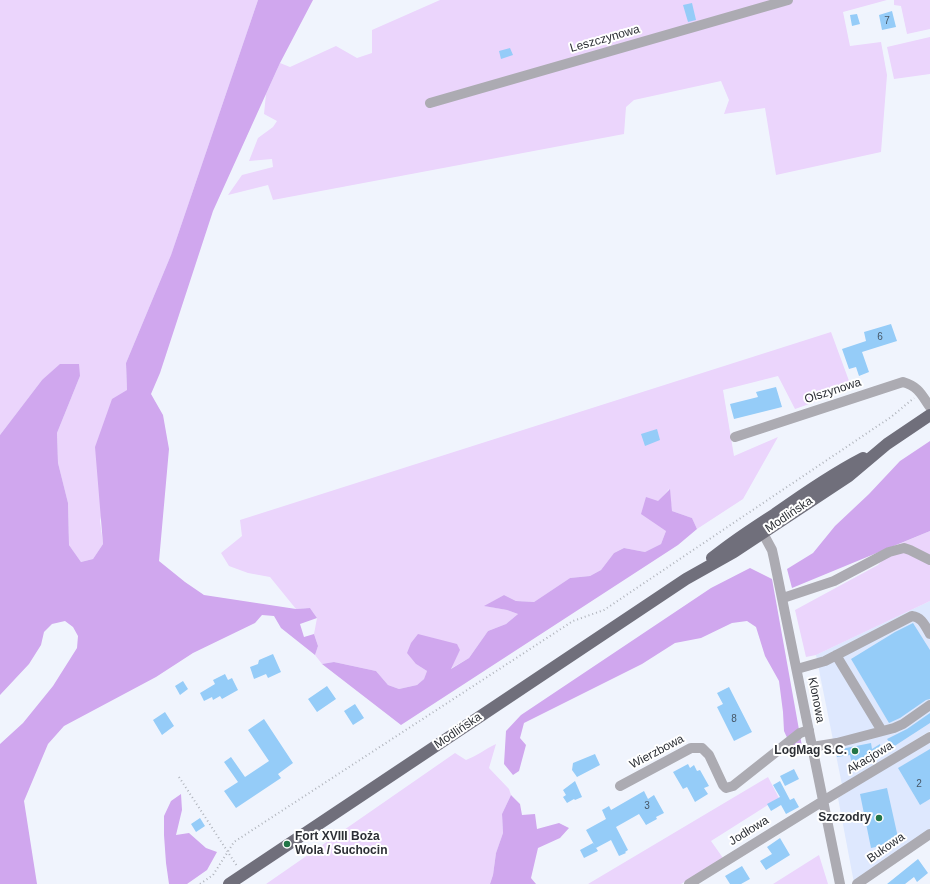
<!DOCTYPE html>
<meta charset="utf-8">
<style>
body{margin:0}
canvas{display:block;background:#f0f4fd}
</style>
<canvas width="930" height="884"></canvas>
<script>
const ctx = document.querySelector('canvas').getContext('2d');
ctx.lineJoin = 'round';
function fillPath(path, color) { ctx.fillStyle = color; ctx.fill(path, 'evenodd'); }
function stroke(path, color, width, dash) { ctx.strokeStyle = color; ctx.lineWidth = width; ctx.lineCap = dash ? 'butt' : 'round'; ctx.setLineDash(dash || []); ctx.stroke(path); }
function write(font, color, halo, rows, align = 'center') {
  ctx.font = font + ' Helvetica,sans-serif'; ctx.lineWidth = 4; ctx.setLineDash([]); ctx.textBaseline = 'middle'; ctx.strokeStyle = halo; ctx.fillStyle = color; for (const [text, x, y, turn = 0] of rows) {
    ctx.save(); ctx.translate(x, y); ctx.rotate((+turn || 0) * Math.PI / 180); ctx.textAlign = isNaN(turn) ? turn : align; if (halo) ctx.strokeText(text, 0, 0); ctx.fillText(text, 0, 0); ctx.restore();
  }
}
const built = new Path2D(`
 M930,601V731L842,785L816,655Z
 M930,741V831L854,883L838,798Z`);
const green = new Path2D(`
 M0,0H258L171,255L126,363L127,390L100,521L103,544L93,559L81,562L69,545L68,503L58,463L57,433L80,376L42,380L0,435Z
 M440,0H887L843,12L850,46L881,42L887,75L881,152L776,175L765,108L724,114L729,100L721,81L634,100L626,107L624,134L273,200L268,185L228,195L242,175L273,167L272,159L249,161L258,138L273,127L277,121L264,114L266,94L280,63L290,67L336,46L357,58L372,53V30Z
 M894,0H930V29L907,34L901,6L894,5Z
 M930,37V74L894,79L887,47Z
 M831,332L852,389L795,409L778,376L723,390L734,456L778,437L743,499L697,529L692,518L672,511L669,489L658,502L666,531L661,544L645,552L624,548L614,553L601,570L590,576L570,578L534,602L516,601L504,595L485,606L507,610L518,614L506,624L488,631L469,658L450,669L460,650L416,664L427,671L424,679L417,685L399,689L388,685L376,671L334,662L322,664L315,655L318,646L314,634L317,618L310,608L296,609L270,577L248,573L229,566L221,553L242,536L240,520Z
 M930,531V601L816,655L806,657L795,610L878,565L897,545Z
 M496,744L489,768L509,789L511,795L502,814L503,833L496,853L493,875L490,884H266L455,753L466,760C477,756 485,749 496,744Z
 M768,777L779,798L711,841L723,858L681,884H588Z
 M819,855L828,884H773Z`);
const forest = new Path2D(`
 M258,0H313L280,63L213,211L160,373L151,394L163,415L169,449L159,561L185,582L204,595L296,609L310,608L317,618L300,624L304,637L314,634L318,646L315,655L281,628L274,616L262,615L255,623L193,653L156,677L64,726L48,744L24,801L37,884H0V744L23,723L53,686L77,648L78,636L73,627L65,621L52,624L44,632L41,645L29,664L0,695V435L42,380L60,364H79L80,376L57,433L58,463L68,503L69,545L81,562L93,559L103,544L95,447L112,399L127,390L126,363L171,255Z
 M930,441V531L792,588L787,569L813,553L835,526L869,494L900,461Z
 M670,489L672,511L692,518L697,529L678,545L401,725L322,664L334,662L376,671L388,685L399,689L417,685L424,679L427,671L416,664L407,653L411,643L418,634L457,644L460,650L451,669L469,658L488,631L506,624L518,614L507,610L484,606L504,595L516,601L534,602L570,578L590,576L601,570L614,553L624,548L645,552L661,544L666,531L641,514L646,497L658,501Z
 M750,568L772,579L803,752L795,755L784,731L783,712L779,681L765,656L756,627L747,621L732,623L701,638L675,643L642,664L524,723L520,738L526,745L519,771L513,775L504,764L506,731L521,715L711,588Z
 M181,794L182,810L176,835L189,833L206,848L217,852L207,870L187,884H169L166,863L164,835V816L171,801Z
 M511,795L520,804L522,815L535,814L537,829L559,823L569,828L560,838L538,848L531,878L536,884H490L493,875L496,853L503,833L502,814Z`);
const building = new Path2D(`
 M692,3L696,20L688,22L683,5Z
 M892,11L896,27L882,30L879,15Z
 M857,14L860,24L852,26L850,15Z
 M510,48L513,55L501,59L499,51Z
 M891,324L897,341L862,352L869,372L859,376L856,367L849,369L842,349L866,341L864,332Z
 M776,387L782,407L734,419L730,404L758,397L756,392Z
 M657,429L660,440L645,446L641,434Z
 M913,623L930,650V699L926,700L900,718L889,723L851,659L895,632Z
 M273,654L281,672L268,678L266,674L254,679L250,667L258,664L259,660Z
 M225,674L228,680L232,678L238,690L222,699L220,696L213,700L212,697L204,701L200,693L215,684L213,680Z
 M183,681L188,689L180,695L175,686Z
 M327,686L336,699L317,712L308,699Z
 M729,687L752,732L734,741L717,707L723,704L717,693Z
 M355,704L364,718L353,725L344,711Z
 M165,712L174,726L162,735L153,720Z
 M930,713V723L893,747L887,739L907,729Z
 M264,719L293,763L278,774L281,778L236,808L224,791L238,782L224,762L231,757L245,777L269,761L248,730Z
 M871,743L872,749L880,744L882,753L873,754L874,761L852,765L850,755L837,757L836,750Z
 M930,749V799L920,805L898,768Z
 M595,754L600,765L577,777L572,770L573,763Z
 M688,764L690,768L694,765L697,771L700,770L709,786L704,788L708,794L695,802L687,787L683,789L673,772Z
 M794,769L799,779L785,786L780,776Z
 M575,781L582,797L575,800L574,799L567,803L563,797L566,795L563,790Z
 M780,781L790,800L794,798L799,807L786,814L781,805L771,811L767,804L780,797L773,785Z
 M887,788L899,842L871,848L860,794Z
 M644,791L648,799L654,795L664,813L656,817L657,819L646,825L639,814L616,827L628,850L625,852L626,853L619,856L611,840L596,848L586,830L606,819L602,810L609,806L611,810Z
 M200,818L205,826L196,832L191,824Z
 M780,838L790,855L766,870L760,861L772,854L767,847Z
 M593,843L598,851L584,858L580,850Z
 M918,859L928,873L917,882L914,877L905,884H887Z
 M742,866L750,879L741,884H730L725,876Z`);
const path = new Path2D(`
 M179,777L237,866
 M200,884L213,875L234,842L573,621L604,610L891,417L914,398`);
const minor = new Path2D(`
 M430,103L788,0
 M735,437L903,382C919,387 921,394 930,407
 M759,526L772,550L774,559L840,884
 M783,598L834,581L889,552L904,548L910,550L930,560
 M836,655L882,731
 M797,669L825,661L912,616C922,617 925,626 930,634
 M812,747L837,743L894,728L903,724L930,705
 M620,786L691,748H702L709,755L723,785L726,788L733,786L800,733L809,730
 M689,884L823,801L930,737
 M857,884L930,834`);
const major = new Path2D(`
 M712,558C732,542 753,528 775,514C803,494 832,474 863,458
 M229,884L686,579L734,552L849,476L887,444L930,415`);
const markers = [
 [855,751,4,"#227547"],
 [879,818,4,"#227547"],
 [287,844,4,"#227547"]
];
const numberNames = [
 ["7",887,21],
 ["6",880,337],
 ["8",734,719],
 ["2",919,784],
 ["3",647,806]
];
const streetNames = [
 ["Leszczynowa",605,39,-16],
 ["Olszynowa",833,391,-18],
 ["Modlińska",789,515,-34],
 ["Klonowa",816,700,79],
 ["Modlińska",458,731,-34],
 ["Wierzbowa",657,752,-28],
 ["Akacjowa",870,758,-31],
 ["Jodłowa",749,831,-32],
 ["Bukowa",886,848,-35]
];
const poiNames = [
 ["LogMag S.C.",847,751],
 ["Szczodry",871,818],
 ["Fort XVIII Boża",295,837,"left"],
 ["Wola / Suchocin",295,851,"left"]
];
fillPath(built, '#dee8fe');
fillPath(green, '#ebd5fc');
fillPath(forest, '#d0a7ee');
fillPath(building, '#95ccf8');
stroke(path, '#b0b4bc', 2, [1, 3]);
stroke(minor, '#acabb2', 10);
stroke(major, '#706f7b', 12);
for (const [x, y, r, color] of markers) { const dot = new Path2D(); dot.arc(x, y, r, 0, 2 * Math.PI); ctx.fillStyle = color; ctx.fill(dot); stroke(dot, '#fff', 1.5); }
write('10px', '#465666', null, numberNames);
write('12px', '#2c2f35', '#fff', streetNames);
write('bold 12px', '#2c2f35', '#fff', poiNames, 'right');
</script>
